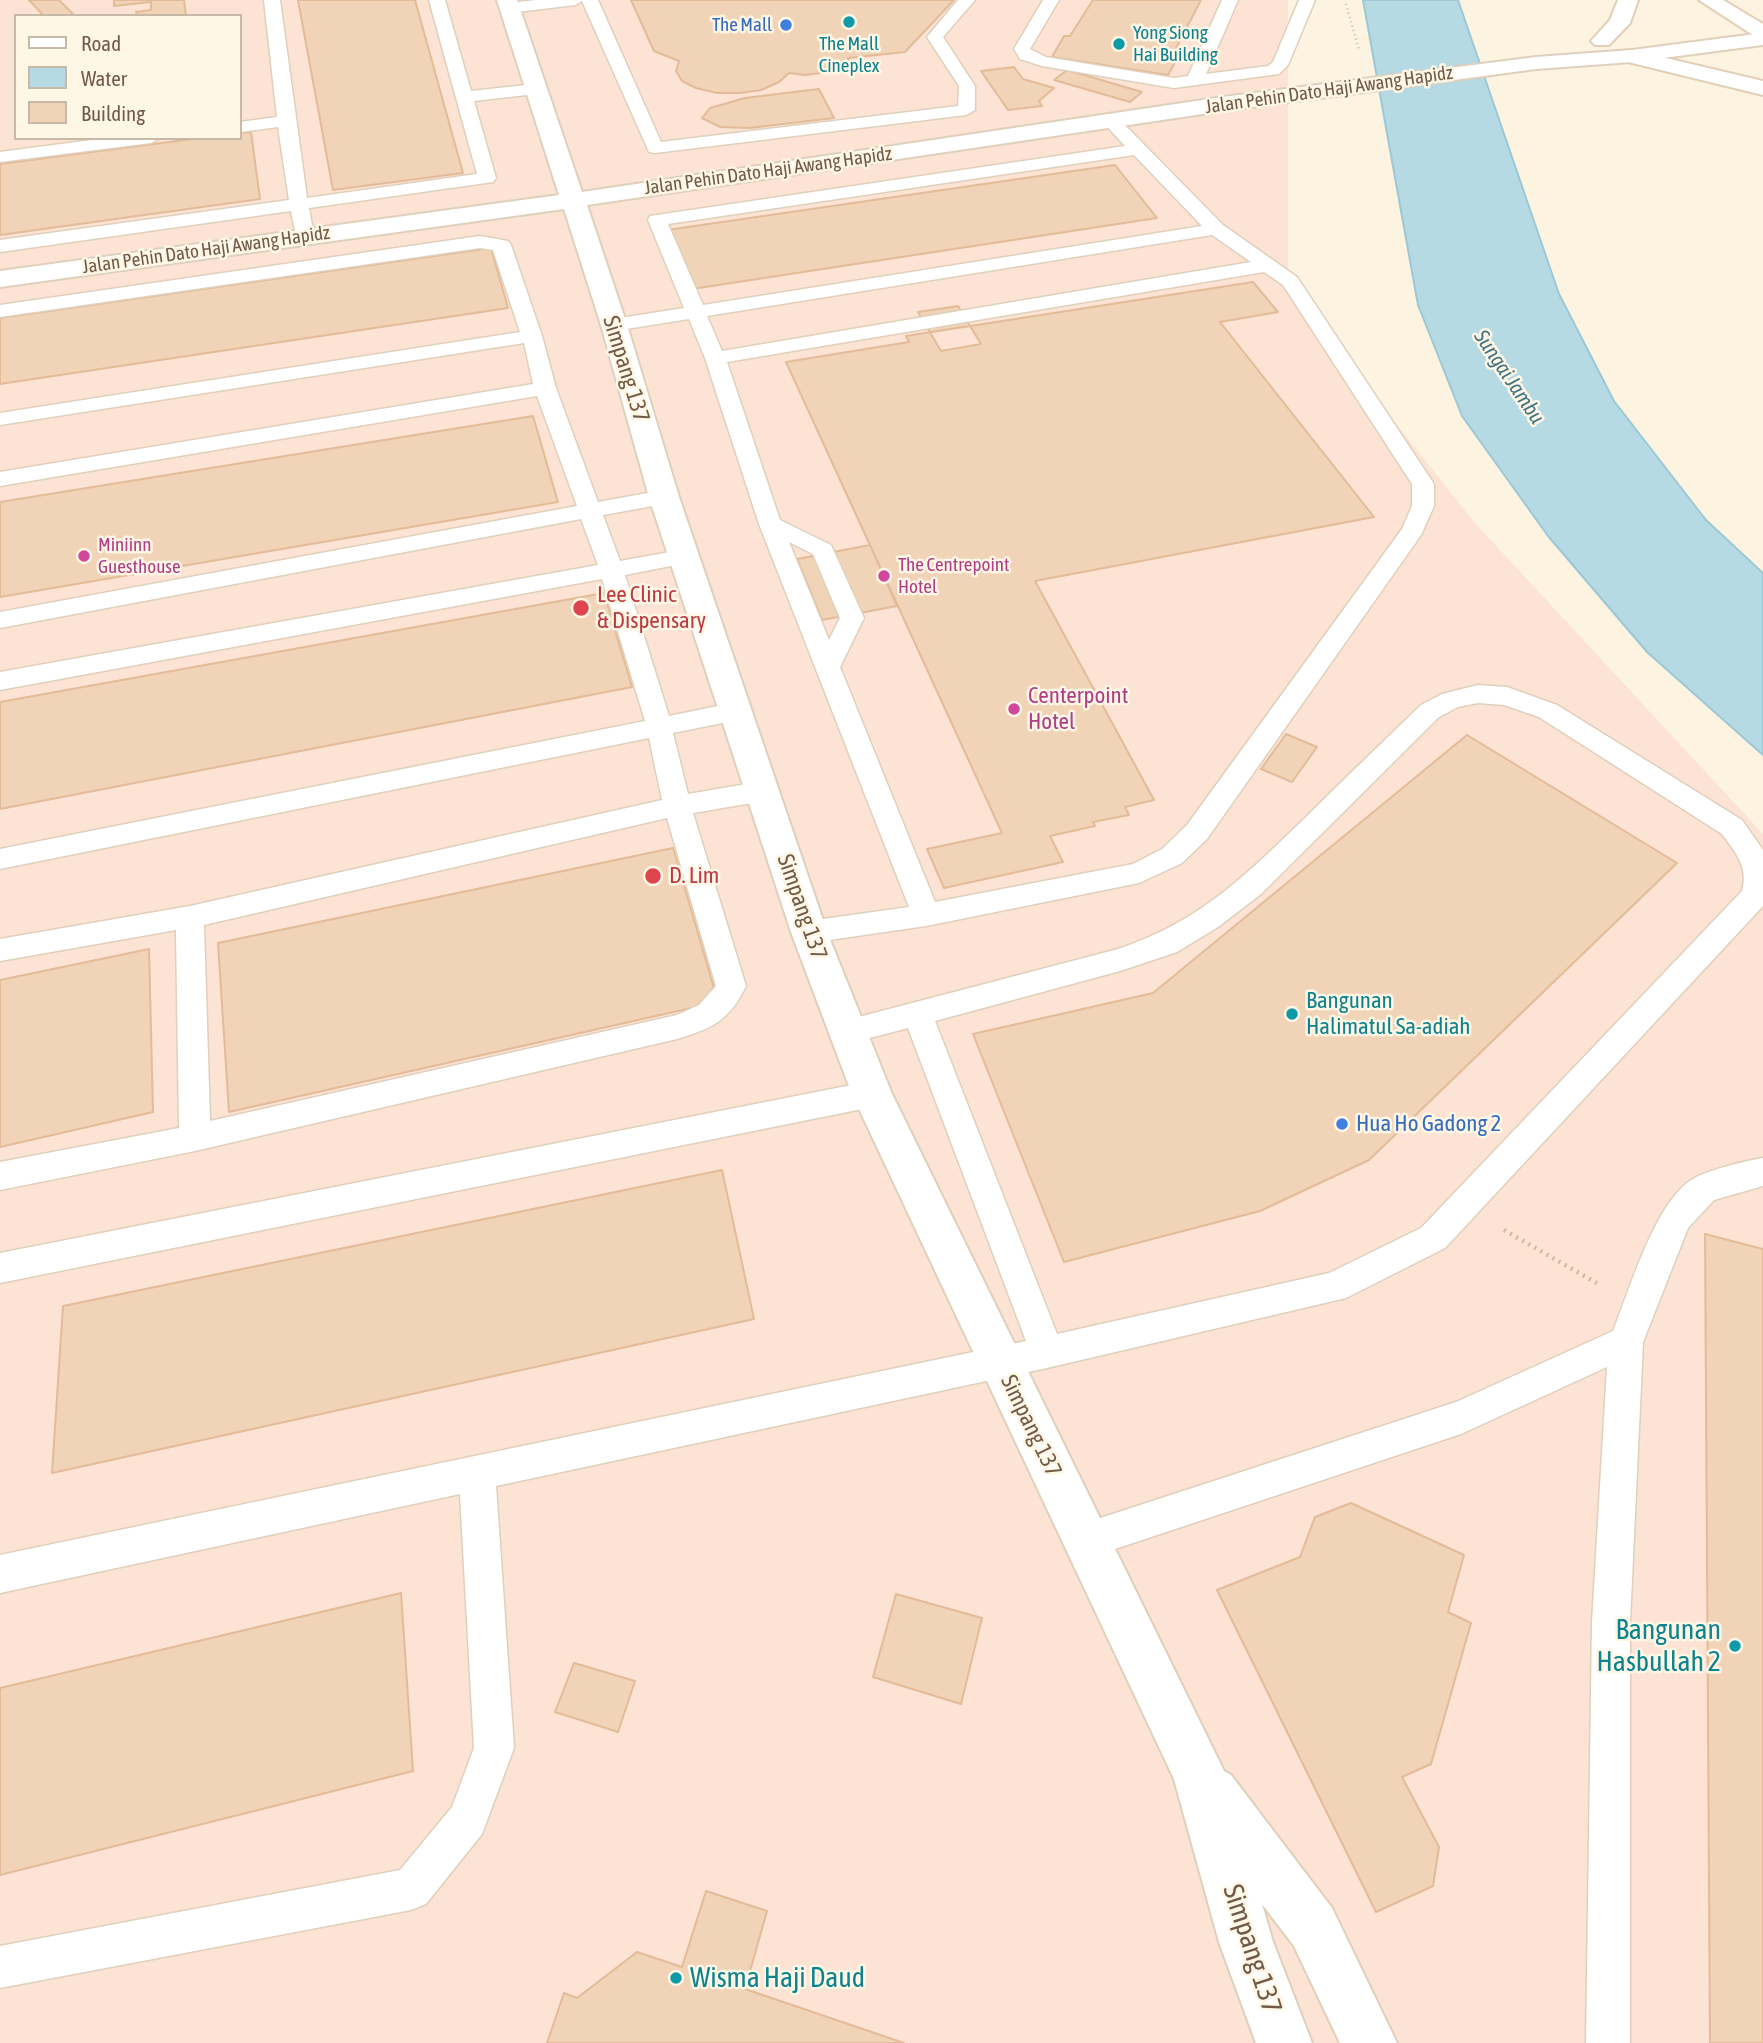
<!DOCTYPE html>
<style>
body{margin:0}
#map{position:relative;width:1763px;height:2043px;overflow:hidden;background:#fcf3e0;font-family:"Asap Condensed",sans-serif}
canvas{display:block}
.legend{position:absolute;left:14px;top:14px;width:228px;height:126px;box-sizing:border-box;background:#fff7e6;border:2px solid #c7b8a7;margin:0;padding:9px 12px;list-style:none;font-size:21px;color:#725a48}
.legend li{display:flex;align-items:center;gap:14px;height:35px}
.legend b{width:35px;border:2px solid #c7b8a7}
</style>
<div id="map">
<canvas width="1763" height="2043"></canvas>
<ul class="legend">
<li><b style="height:9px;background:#fff"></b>Road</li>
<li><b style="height:19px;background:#b5dae4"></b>Water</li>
<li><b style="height:19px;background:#f1d3b8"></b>Building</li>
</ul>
</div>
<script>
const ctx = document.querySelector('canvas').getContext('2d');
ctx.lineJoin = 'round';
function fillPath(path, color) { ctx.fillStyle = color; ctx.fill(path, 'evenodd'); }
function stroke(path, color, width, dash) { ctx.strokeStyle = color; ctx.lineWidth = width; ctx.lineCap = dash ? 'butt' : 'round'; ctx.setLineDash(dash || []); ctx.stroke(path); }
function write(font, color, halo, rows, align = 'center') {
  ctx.font = font + ' "Asap Condensed",sans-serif'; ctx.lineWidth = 5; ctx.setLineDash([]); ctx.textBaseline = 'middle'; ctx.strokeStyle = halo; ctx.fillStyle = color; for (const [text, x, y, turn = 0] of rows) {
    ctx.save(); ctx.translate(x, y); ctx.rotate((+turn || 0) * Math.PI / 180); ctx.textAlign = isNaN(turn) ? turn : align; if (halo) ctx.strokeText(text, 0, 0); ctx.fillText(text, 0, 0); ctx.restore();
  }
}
const commercial = new Path2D(`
 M0,0H1288V288L1474,522L1763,834V2043H0ZM16,16H240V138H16Z`);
const water = new Path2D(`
 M1363,0H1458L1559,294L1614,401L1706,520L1763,573V755L1647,652L1548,536L1462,416L1418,305Z`);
const building = new Path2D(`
 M29,0H59L75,16H44Z
 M114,0H184L186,16H137L136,12L151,10V2L114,6Z
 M298,0H415L463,173L333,190Z
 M631,0H954L905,52L848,58L852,69L805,75L789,73L779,82L761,90L740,93H717L696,88L682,81L676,71L679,61L654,51Z
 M1093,0H1201L1174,52L1180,53L1168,75L1052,57L1064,36H1070Z
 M1014,67L1023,79L1054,88L1039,101L1042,106L1008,110L981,71Z
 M1067,70L1142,92L1130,102L1054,80Z
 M819,89L834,118L749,128L720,127L702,118L710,108L745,98Z
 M251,132L260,199L0,235V164L200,138H240V133Z
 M1115,165L1157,218L692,289L667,230Z
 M491,248L508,308L0,384V318Z
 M1253,282L1278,312L1220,322L1374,517L1035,581L1154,800L1125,807L1129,815L1093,822L1095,826L1050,836L1063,862L944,888L927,849L1002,833L786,362L909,342L906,336Z
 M958,306L981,344L941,351L918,312Z
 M533,416L558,502L0,597V502Z
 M870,545L897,606L822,620L797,559Z
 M604,593L632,687L0,809V702Z
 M1286,734L1317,747L1292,782L1261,769Z
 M1467,735L1677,863L1369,1160L1260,1211L1064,1262L973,1034L1153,993Z
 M673,848L718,1002L229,1112L218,943Z
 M149,949L153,1112L0,1147V980Z
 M722,1170L754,1319L52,1473L63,1306Z
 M1705,1234L1763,1249V2043H1710Z
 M1351,1503L1464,1555L1448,1612L1471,1623L1431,1764L1402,1777L1439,1847L1433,1886L1376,1912L1217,1590L1300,1557L1315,1517Z
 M401,1593L413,1771L0,1875V1688Z
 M896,1594L982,1618L961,1704L873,1677Z
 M574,1663L635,1681L618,1732L555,1712Z
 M706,1891L767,1911L745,1989L904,2043H547L564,1993L577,1998L637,1952L682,1967Z`);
const pathFar1 = new Path2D(`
 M1346,4L1359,50`);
const path = new Path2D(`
 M1504,1230L1600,1285`);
const lane = new Path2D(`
 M264,0H280L307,198L477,174L429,0H445L471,91L535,84L543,89L535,94L474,101L496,178L493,182L309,208L314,236L311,240H297L291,211L0,252V240L289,200L278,127L240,132V122L277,117Z
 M536,0H598L661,142L958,106L959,86L927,37L958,0H975L943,37L975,86V110L966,115L655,153L649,152L582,1L575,5L509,13L501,8L509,3Z
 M1043,0H1059L1030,49L1046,57L1174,78L1188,76L1222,0H1238L1206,74L1268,66L1273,62L1299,0H1315L1288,65L1279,74L1174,88L1042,66L1020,59L1014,49Z
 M1110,115L1116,116L1223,225L1297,277L1434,484V506L1421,535L1207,839L1182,863L1139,883L926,926L809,943L799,940L795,932L799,924L809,921L909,907L759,524L705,358L689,319L614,331L607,329L604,325L607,321L614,319L684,308L648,220L650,216L1125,146L1101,120ZM1134,155L1202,226L703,305L668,224ZM1212,235L1251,262L722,351L707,316ZM1264,272L1283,285L1412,484V506L1402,529L1187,825L1162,849L1133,864L935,902L840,667L864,618L831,545L780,520L727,362ZM789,542L813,554L840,618L829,640Z
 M107,138H160L151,143L0,162V152Z
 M480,236L508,241L511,245L542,336L556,388L598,502L664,490L672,492L675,497L672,502L664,504L603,515L620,561L686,549L694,551L698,556L694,561L686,563L625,575L669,716L737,702L746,705L750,711L746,717L737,720L673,733L688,794L764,781L773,784L777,791L773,798L764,801L693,813L746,986C729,1021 713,1028 677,1039L195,1151L0,1190V1162L179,1128L176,930L0,961V939L190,906L662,800L649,738L0,869V849L645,721L602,579L0,690V672L598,565L581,519L0,628V612L577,506L537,396L0,486V472L533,384L524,343L0,425V413L520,332L493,250L480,248L0,317V305ZM667,818L716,986L699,1005L677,1015L210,1121L204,925Z
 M1478,685L1507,687L1557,705L1742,820L1763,850V906L1445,1248L1346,1298L1047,1368L496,1486L514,1748L482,1834L426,1904L411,1910L0,1988V1946L400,1870L452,1807L474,1748L460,1494L0,1593V1555L1026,1341L908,1028L847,1044L836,1041L832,1032L836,1023L1118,949C1202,921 1248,873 1309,814C1346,777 1384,741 1421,705L1442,694ZM1478,703L1504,705L1539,717L1722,834C1736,853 1749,868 1742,891L1421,1228L1329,1273L1057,1334L935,1021L1120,971L1177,952L1218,927L1261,894L1439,717L1458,707Z
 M872,1081L883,1085L887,1094L883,1103L872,1107L0,1283V1253Z
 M1763,1158V1186L1714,1200L1688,1228L1643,1342L1630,1622V2043H1586L1592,1622L1607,1367L1461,1434L1088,1558L1075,1553L1070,1540L1075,1527L1088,1522L1456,1402L1613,1331C1630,1289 1654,1205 1691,1180C1707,1170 1745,1161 1763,1158Z`);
const street = new Path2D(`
 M497,0H517L582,192L1223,97L1536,57L1632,50L1763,33V45L1632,62L1536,69L1223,111L587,205L627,325L679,497L827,932L892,1094L1224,1771L1231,1775L1332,1908L1397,2043H1340L1294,1946L1262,1904L1273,1942L1312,2043H1256L1219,1942L1174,1779L852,1094L791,932L649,497L601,325L564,209L0,287V271L559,195Z`);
const secondary = new Path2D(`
 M1618,0H1638L1630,23L1609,45H1595L1591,41L1610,20Z
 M1699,0H1723L1763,24V39L1756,37Z
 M1632,50L1763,81V95L1624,61L1621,56L1624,51Z`);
const markers = [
 [849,22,7,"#0f9aa8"],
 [786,25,7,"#3f7fe0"],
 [1119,44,7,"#0f9aa8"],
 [84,556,7,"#d1479c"],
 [884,576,7,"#d1479c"],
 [581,608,9,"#e0444e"],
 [1014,709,7,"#d1479c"],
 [653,876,9,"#e0444e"],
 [1292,1014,7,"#0f9aa8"],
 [1342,1124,7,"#3f7fe0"],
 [1735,1646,7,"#0f9aa8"],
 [676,1978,7,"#0f9aa8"]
];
const farShopnames = [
 ["The Mall",772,25]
];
const farCulturenames = [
 ["Yong Siong",1133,33],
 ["Hai Building",1133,55],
 ["The Mall",849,44,"center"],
 ["Cineplex",849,66,"center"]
];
const farStreetnames = [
 ["Jalan Pehin Dato Haji Awang Hapidz",1329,90,-8],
 ["Jalan Pehin Dato Haji Awang Hapidz",768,171,-8],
 ["Jalan Pehin Dato Haji Awang Hapidz",206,250,-8]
];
const farHotelnames = [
 ["Miniinn",98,545],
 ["Guesthouse",98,567],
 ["The Centrepoint",898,565],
 ["Hotel",898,587]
];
const farWaternames = [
 ["Sungai Jambu",1509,377,56]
];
const streetNames = [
 ["Simpang 137",626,369,73],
 ["Simpang 137",802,907,71],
 ["Simpang 137",1031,1426,64]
];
const healthNames = [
 ["Lee Clinic",597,595],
 ["& Dispensary",597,621],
 ["D. Lim",669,876]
];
const hotelNames = [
 ["Centerpoint",1028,696],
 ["Hotel",1028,722]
];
const cultureNames = [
 ["Bangunan",1306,1001],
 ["Halimatul Sa-adiah",1306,1027]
];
const shopNames = [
 ["Hua Ho Gadong 2",1356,1124]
];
const nearCulturenames = [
 ["Bangunan",1721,1630],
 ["Hasbullah 2",1721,1662],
 ["Wisma Haji Daud",690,1978,"left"]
];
const nearStreetnames = [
 ["Simpang 137",1252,1949,72]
];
fillPath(commercial, '#fce3d4');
fillPath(water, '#b5dae4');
stroke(water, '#9cc8d6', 2);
fillPath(building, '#f1d3b8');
stroke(building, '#e3bb99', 2);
stroke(lane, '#dfd0bc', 3);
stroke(street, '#dfd0bc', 4);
stroke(secondary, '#e1cfb7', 4);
stroke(pathFar1, '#d5b79c', 2.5, [1, 3.5]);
stroke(path, '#d5b79c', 4.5, [2, 5]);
fillPath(lane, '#fff');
fillPath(street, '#fff');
fillPath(secondary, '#fff');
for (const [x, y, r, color] of markers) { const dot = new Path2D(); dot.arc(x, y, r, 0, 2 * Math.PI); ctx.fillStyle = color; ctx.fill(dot); stroke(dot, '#fff7e6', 2.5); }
write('19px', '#366cbe', '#fff7e6', farShopnames, 'right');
write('19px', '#0d838f', '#fff7e6', farCulturenames, 'left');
write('19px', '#725a48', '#fff7e6', farStreetnames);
write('19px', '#b23c85', '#fff7e6', farHotelnames, 'left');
write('italic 21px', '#427485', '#fff7e6', farWaternames);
write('23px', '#725a48', '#fff7e6', streetNames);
write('23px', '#be3a42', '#fff7e6', healthNames, 'left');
write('23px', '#b23c85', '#fff7e6', hotelNames, 'left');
write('23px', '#0d838f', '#fff7e6', cultureNames, 'left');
write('23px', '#366cbe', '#fff7e6', shopNames, 'left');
write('28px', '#0d838f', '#fff7e6', nearCulturenames, 'right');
write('28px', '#725a48', '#fff7e6', nearStreetnames);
</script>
